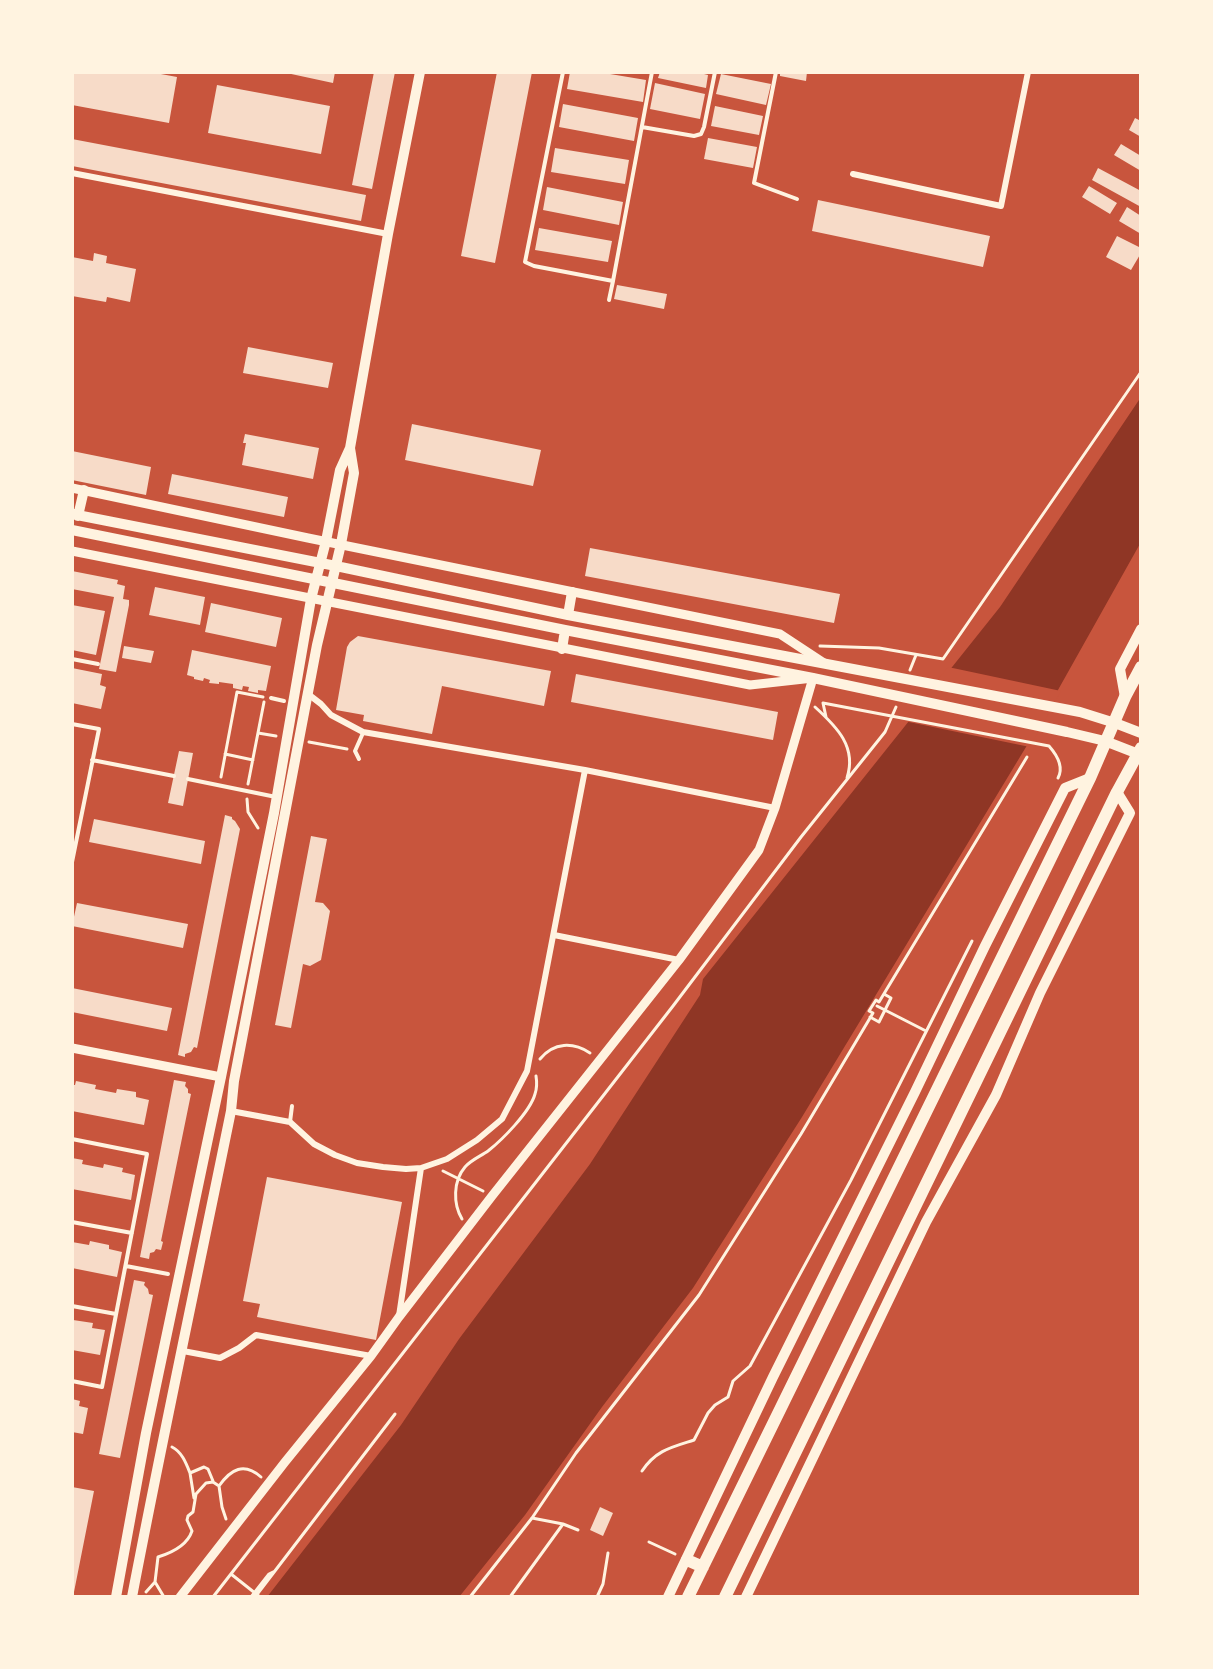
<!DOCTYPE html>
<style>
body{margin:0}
#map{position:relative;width:1213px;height:1669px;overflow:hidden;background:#c8553d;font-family:Commissioner,sans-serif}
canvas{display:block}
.frame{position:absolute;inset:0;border:74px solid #fff3e0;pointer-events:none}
</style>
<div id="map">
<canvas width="1213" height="1669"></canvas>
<div class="frame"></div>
</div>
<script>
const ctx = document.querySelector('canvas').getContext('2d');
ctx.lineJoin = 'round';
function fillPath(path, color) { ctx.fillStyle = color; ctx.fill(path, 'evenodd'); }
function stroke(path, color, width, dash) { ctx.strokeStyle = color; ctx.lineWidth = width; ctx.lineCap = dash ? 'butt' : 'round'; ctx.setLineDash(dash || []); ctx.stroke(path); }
const water = new Path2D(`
 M1141,397V542L1026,747L802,1117L693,1288L602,1407L525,1515L459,1597H267L401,1425L459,1339L590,1164L700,995L703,979L1000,607Z`);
const pier = new Path2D(`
 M948,667L1061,691L1030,747L904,721Z`);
const building = new Path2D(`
 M72,72H150L177,77L169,123L72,105Z
 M282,72H335L333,83Z
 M374,72H395L372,189L352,185Z
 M497,72H532L495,263L461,256Z
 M570,72H598L646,80L643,102L567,89Z
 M660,72H696L708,75L706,88L658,78Z
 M780,72H807L806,81L780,76Z
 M721,74L771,84L766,105L716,94Z
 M655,83L705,94L700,119L650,109Z
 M217,85L330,106L321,154L208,133Z
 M563,104L638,118L634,141L559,127Z
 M715,106L763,116L759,135L711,126Z
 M1135,118L1141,121V137L1129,130Z
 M708,138L757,147L753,168L704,159Z
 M72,139L366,195L361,221L72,166Z
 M1121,144L1141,156V171L1114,155Z
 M555,148L629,160L625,184L551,172Z
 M1098,168L1141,191V207L1092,180Z
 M1089,186L1117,203L1110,214L1082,197Z
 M547,187L623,202L619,225L543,210Z
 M818,200L990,236L983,267L812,231Z
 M1127,207L1141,216V234L1119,221Z
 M539,228L612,241L608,262L535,250Z
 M1117,236L1141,248V253L1131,270L1106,257Z
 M94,253L107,256L106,263L136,269L130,302L107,297L106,302L72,296V257L93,261Z
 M617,285L667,294L664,309L614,299Z
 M248,347L333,363L328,388L243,373Z
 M412,424L541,450L533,486L405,460Z
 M245,434L319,448L313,479L242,465L246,443H243Z
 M72,451L151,467L146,495L72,480Z
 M172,474L288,497L284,517L168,494Z
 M590,548L840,594L834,623L585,576Z
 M72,571L118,580L117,584L125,586L123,599L129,600V605L116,672L99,669L114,597L72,589Z
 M155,587L205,597L200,625L149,615Z
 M211,603L282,618L276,647L205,632Z
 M72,605L105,611L96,655L72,650Z
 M358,636L551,671L544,706L442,686L432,734L363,721L364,715L336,710L347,647L350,642Z
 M124,646L154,651L151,663L122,658Z
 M192,650L271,666L266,691L258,690V693L248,691L249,687L243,686L242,690L233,688V684L219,682V684L209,683L210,680L204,678L203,681L194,679V677L187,675Z
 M72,668L102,674L100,685L106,687L101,709L72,703Z
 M576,674L778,712L773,740L571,702Z
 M179,751L193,753L183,806L168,803Z
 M225,815L232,817V819L235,821L240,829L197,1048L194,1047L191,1052L185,1054V1057L178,1055Z
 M94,819L205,841L201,864L89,842Z
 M311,836L327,839L315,902L323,903L330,911L321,960L310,966L303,964L291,1028L275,1025Z
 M77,903L188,924L183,948L72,926Z
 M72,988L172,1008L167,1031L72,1012Z
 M174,1080L186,1082L185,1086L188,1089V1093L191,1094L161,1241L163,1242L161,1250L156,1249L154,1252L150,1253L149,1259L140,1257Z
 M76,1081L96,1085L95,1089L116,1093L117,1089L136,1092V1097L149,1100L144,1125L72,1111V1085H75Z
 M72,1158L83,1160L82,1164L103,1168L104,1164L123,1168L122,1172L135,1175L131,1200L72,1189Z
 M267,1177L402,1202L376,1340L257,1317L260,1304L243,1301Z
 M90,1241L109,1245V1249L122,1252L117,1277L72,1268V1242L89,1245Z
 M134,1280L145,1282L144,1285L148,1289L149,1294L153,1295L120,1458L99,1454Z
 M73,1320L93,1323L92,1328L105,1330L100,1355L72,1350Z
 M72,1399L80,1401L79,1406L88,1408L83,1434L72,1432Z
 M72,1487L94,1491L73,1597H72Z
 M600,1507L613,1513L603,1536L590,1530Z`);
const path = new Path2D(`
 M820,646L879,648L943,659L1141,372
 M910,670L916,655
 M815,707C837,727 857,747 847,778
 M826,717L823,703L1049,746C1056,754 1064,767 1058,778
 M258,733L276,736
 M309,742L347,749
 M225,754L253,760
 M221,777L237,692L263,697
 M248,784L264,702
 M247,799L248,812L258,828
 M877,1006L926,1031
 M870,1017L879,1022L891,998L884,994
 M540,1059C554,1042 573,1042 590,1053
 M443,1171L483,1191
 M462,1219C453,1204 453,1181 465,1167C471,1160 481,1156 488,1151C502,1140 530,1112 535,1094C537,1088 537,1082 536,1076
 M172,1447C182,1452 186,1463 190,1473L204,1467L208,1469L213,1481
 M642,1471C656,1450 672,1447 694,1440L708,1413L715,1405L728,1397L733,1381L750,1366L851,1180L972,941
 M190,1473L194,1498
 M219,1486L222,1507L226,1519
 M532,1518L563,1524
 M649,1542L675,1554
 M231,1574L260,1597
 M155,1582L158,1557C171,1553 187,1546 192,1531L187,1520L188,1516L193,1512L196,1494L206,1483L213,1482L219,1486C231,1469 244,1462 261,1477
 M146,1592L155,1582L164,1597
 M213,1597L673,1006L801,837L885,732L896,707
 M251,1597L269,1574L273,1572
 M255,1597L395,1414
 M470,1597L532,1518L576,1453L699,1295L801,1134L873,1013L869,1011L876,1000L879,1002L1027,757
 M510,1597L563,1524L578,1530
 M597,1597L603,1584L608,1553`);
const service = new Path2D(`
 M563,72L525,262L534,266L613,281L609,300
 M776,72L754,183L797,199
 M642,127L694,136L701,134L704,127L715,72
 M613,281L652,72
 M72,659L98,664
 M271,698L284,701
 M72,724L99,729L72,862
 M359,759L355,751L363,733
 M92,760L174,776
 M188,779L276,797
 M290,1122L292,1106
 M72,1139L147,1154L102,1387L72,1381
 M72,1222L132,1233
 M126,1266L168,1274
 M72,1306L116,1314`);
const minor = new Path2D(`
 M72,173L388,234
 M853,174L1001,206L1028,72
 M308,694L321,704L331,715L363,732L585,770L775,808
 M554,935L679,960
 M231,1111L290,1122L314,1144L335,1155L357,1163L383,1167L406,1169L421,1168L447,1159L477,1140L502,1119L527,1071L585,770
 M399,1316L421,1168
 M183,1351L220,1358L239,1348L256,1335L371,1356`);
const tertiary = new Path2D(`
 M72,488L308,538L780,634L824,663
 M72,551L750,685L813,678L775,808L759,850L679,960L492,1196L399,1317L371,1356L285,1462L180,1597
 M72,1048L221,1077`);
const secondary = new Path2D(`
 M72,514L336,566L568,615L1080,712L1115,723L1141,733
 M78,516L84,490
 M72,530L565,630L813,678L1067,732L1105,741L1141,755
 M568,615L572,592
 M562,649L565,630
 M1125,697L1120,669L1141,629
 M116,1597L146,1433L221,1077L274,813L311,599L326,541L340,470L350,448L388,234L420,72
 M132,1597C163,1435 198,1273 231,1111L234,1081L317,645L341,544L354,473L350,448
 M668,1597L773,1377L915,1092L985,946L1065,788L1090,778
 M746,1597L926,1222L996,1095L1040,993L1130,813L1117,792`);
const trunk = new Path2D(`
 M687,1560L703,1567
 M688,1597L1090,778L1125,697L1141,667
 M725,1597L1117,792L1141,748`);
fillPath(water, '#8f3625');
fillPath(pier, '#c8553d');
fillPath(building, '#f7dbc8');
stroke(path, '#fff3e0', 3);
stroke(service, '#fff3e0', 4);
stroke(minor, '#fff3e0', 6);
stroke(tertiary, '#fff3e0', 9);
stroke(secondary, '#fff3e0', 10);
stroke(trunk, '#fff3e0', 12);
</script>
